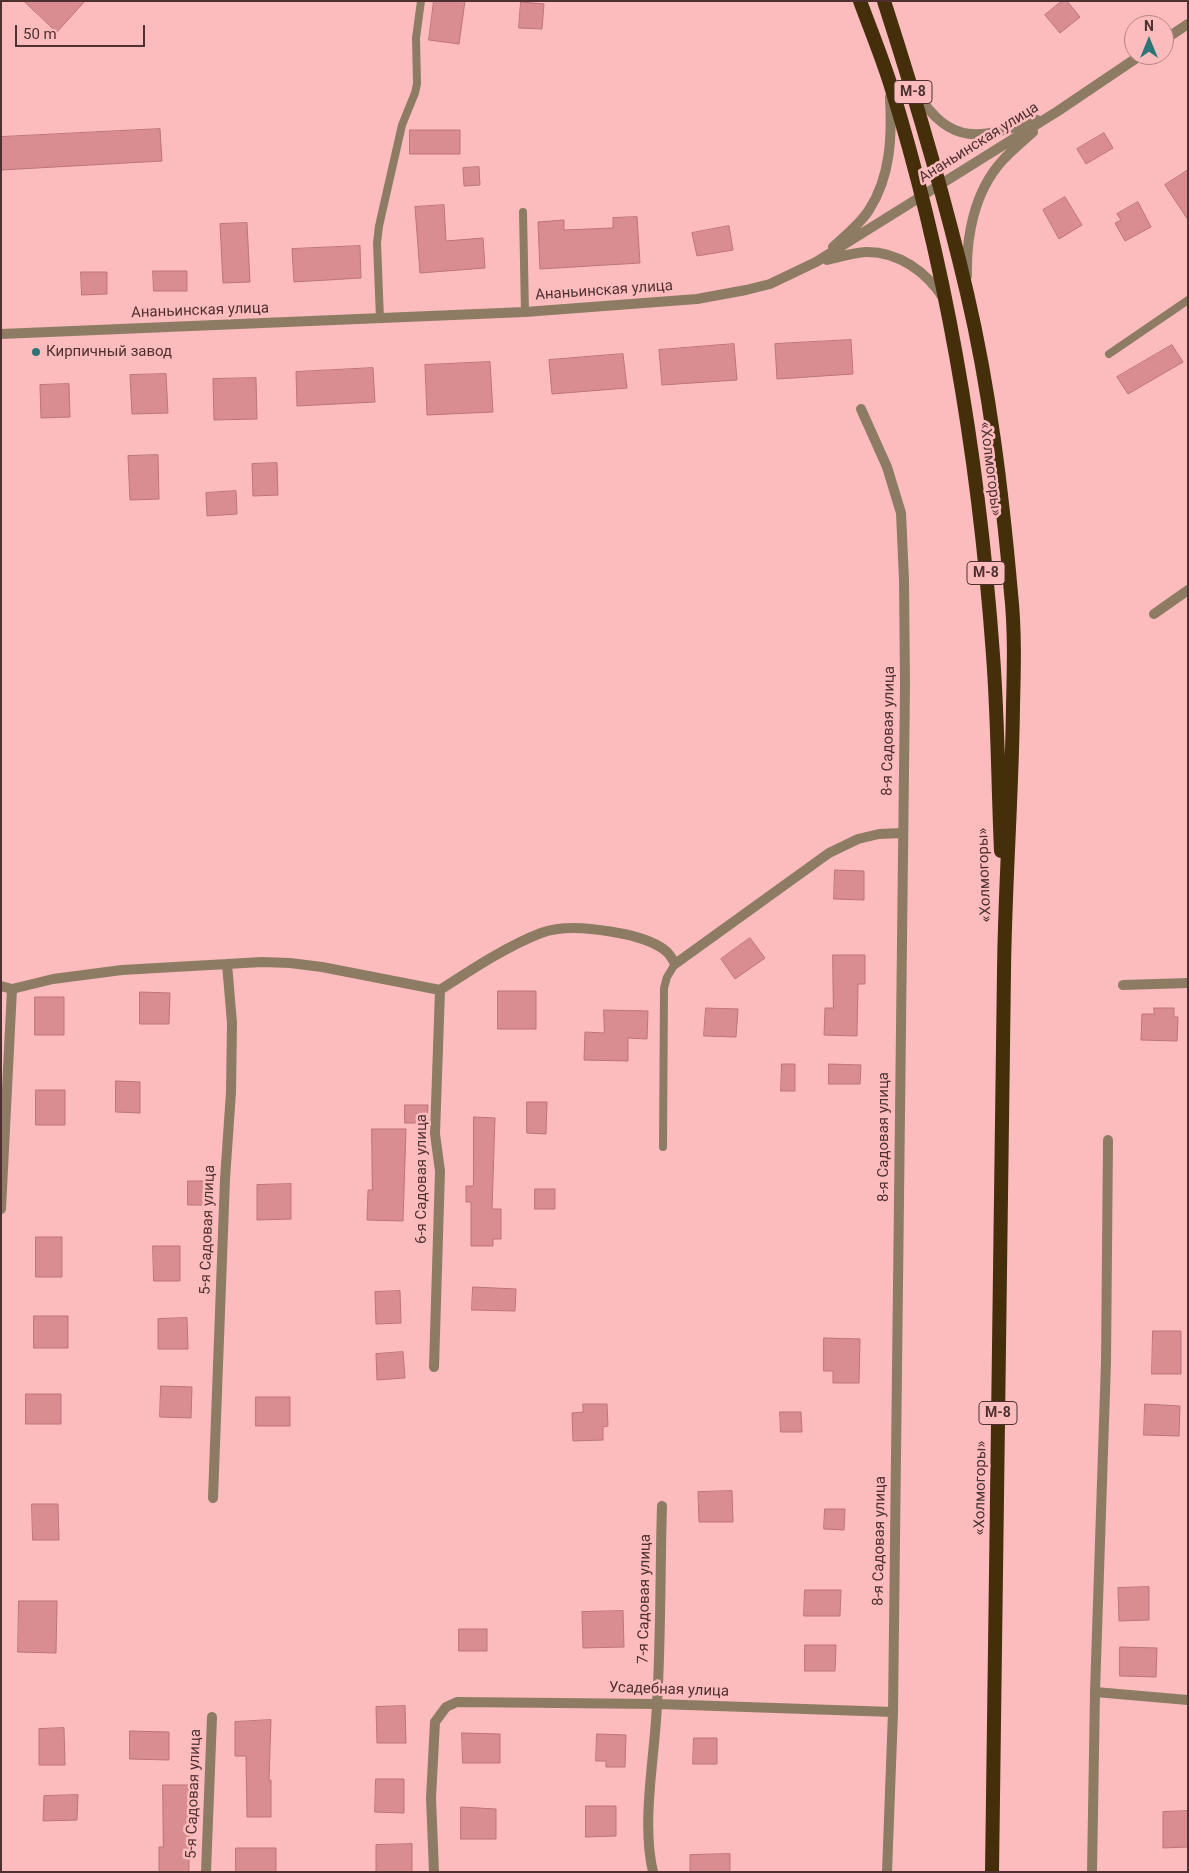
<!DOCTYPE html>
<meta charset="utf-8">
<style>
body{margin:0}
#map{position:relative;width:1189px;height:1873px;overflow:hidden;background:#fcbcbe;font-family:Roboto,sans-serif}
canvas{display:block}
.frame{position:absolute;inset:0;border:2px solid #4f3031;pointer-events:none}
.north{position:absolute;left:1124px;top:15px;width:50px;height:50px;box-sizing:border-box;background:#fcbcbe;border:1px solid #b78486;border-radius:50%;rotate:0deg;font-size:14px;font-weight:700;line-height:20px;text-align:center;color:#4f3031}
.north::after{content:'';display:block;margin:auto;width:18px;height:22px;background:#2b7577;clip-path:polygon(50% 0,100% 100%,50% 72%,0 100%)}
.scale{position:absolute;left:15px;top:25px;width:130px;height:22px;box-sizing:border-box;border:2px solid #4f3031;border-top:0;padding-left:6px;font-size:15px;line-height:18px;white-space:nowrap;color:#4f3031;-webkit-text-stroke:4px #fcbcbe;paint-order:stroke}
</style>
<div id="map">
<canvas width="1189" height="1873"></canvas>
<div class="frame"></div>
<div class="north">N</div>
<div class="scale">50 m</div>
</div>
<script>
const ctx = document.querySelector('canvas').getContext('2d');
ctx.lineJoin = 'round';
function fillPath(path, color) { ctx.fillStyle = color; ctx.fill(path, 'evenodd'); }
function stroke(path, color, width, dash) { ctx.strokeStyle = color; ctx.lineWidth = width; ctx.lineCap = dash ? 'butt' : 'round'; ctx.setLineDash(dash || []); ctx.stroke(path); }
function write(font, color, halo, rows, align = 'center') {
  ctx.font = font + ' Roboto,sans-serif'; ctx.lineWidth = 5; ctx.setLineDash([]); ctx.textBaseline = 'middle'; ctx.strokeStyle = halo; ctx.fillStyle = color; for (const [text, x, y, turn = 0] of rows) {
    ctx.save(); ctx.translate(x, y); ctx.rotate((+turn || 0) * Math.PI / 180); ctx.textAlign = isNaN(turn) ? turn : align; if (halo) ctx.strokeText(text, 0, 0); ctx.fillText(text, 0, 0); ctx.restore();
  }
}
const building = new Path2D(`
 M24,1H85L57,32Z
 M434,1H465L459,44L429,40Z
 M1062,1H1067L1080,17L1060,33L1045,15Z
 M521,2L544,4L542,29L519,28Z
 M160,129L162,161L1,170V137Z
 M410,130H460V154H410Z
 M1104,133L1113,148L1086,164L1077,149Z
 M479,167L480,185L464,186L463,168Z
 M1188,170V220L1165,185Z
 M1065,197L1082,225L1059,239L1043,210Z
 M1138,202L1151,227L1125,241L1115,223L1121,220L1117,214Z
 M444,205L446,241L483,238L485,268L420,273L415,207Z
 M637,217L640,263L540,269L538,222L564,220V230L613,228V218Z
 M247,223L250,282L223,283L220,224Z
 M729,226L733,250L697,256L692,233Z
 M360,246L361,278L294,282L292,249Z
 M153,271H187V291H154Z
 M81,272H107V294L82,295Z
 M851,340L853,374L777,379L775,344Z
 M734,344L737,380L662,385L659,350Z
 M1172,345L1183,362L1128,394L1117,377Z
 M623,354L627,388L552,394L549,360Z
 M490,362L493,412L427,415L425,365Z
 M373,368L375,402L297,406L296,372Z
 M166,374L168,413L132,414L130,375Z
 M256,378L257,419L214,420L213,379Z
 M69,384L70,417L41,418L40,385Z
 M158,455L159,499L130,500L128,456Z
 M277,463L278,495L253,496L252,464Z
 M236,491L237,514L207,516L206,493Z
 M835,870L864,871V900L834,899Z
 M750,938L765,958L735,979L721,959Z
 M833,955H865V984H858L857,1036L824,1035L825,1008H833Z
 M498,991H536V1029H498Z
 M140,992L170,993L169,1024H140Z
 M35,997H64V1035H35Z
 M706,1008L738,1009L736,1037L704,1036Z
 M1154,1008H1174V1017H1178L1177,1041L1141,1040L1142,1014H1154Z
 M604,1010L648,1011L647,1039L628,1038V1061L584,1060L585,1032L604,1033Z
 M782,1064H795V1091H781Z
 M829,1064L861,1065L860,1084H829Z
 M116,1081L140,1082V1113L116,1112Z
 M36,1090H65V1125H36Z
 M527,1102H547L546,1134L527,1133Z
 M405,1105H428L427,1123H405Z
 M474,1117L495,1118L492,1209H501V1239H493V1246H471V1202H466V1186H473Z
 M372,1129H406L403,1221L367,1220L368,1190H372Z
 M188,1181H205V1205H188Z
 M291,1184V1219L257,1220V1185Z
 M535,1189H555V1209H535Z
 M36,1237H62V1277H36Z
 M153,1246H180V1281H154Z
 M473,1287L516,1289L515,1311L472,1310Z
 M400,1291L401,1323L376,1324L375,1292Z
 M34,1316H68V1348H34Z
 M187,1318L188,1349H158V1319Z
 M1153,1331H1181V1374H1152Z
 M824,1338L860,1339L859,1383H833V1371H824Z
 M403,1352L405,1378L377,1380L376,1354Z
 M161,1386L192,1387L191,1418L160,1417Z
 M26,1394H61V1424H26Z
 M256,1397H290V1426H256Z
 M583,1404H607L608,1426L603,1427V1440L573,1441L572,1413L583,1412Z
 M1145,1404L1180,1406L1179,1436L1144,1435Z
 M780,1412H801L802,1432H781Z
 M732,1491L733,1522H699L698,1492Z
 M32,1504H58L59,1540H33Z
 M825,1509H845L844,1530L824,1529Z
 M1149,1587V1620L1119,1621L1118,1588Z
 M805,1590H841L840,1616H804Z
 M19,1601H57L56,1653L18,1652Z
 M623,1611L624,1647L583,1648L582,1612Z
 M459,1629H487V1651H459Z
 M805,1645H836L835,1671H805Z
 M1120,1647L1157,1648L1156,1677L1120,1676Z
 M405,1706L406,1743H377L376,1707Z
 M271,1720L269,1780H271V1817H247L246,1756H235V1722Z
 M64,1728L65,1765H39V1729Z
 M130,1731L169,1732V1760L130,1759Z
 M462,1733L500,1734V1763H463Z
 M597,1734L626,1735L625,1767H606V1761H596Z
 M694,1738H717V1764H693Z
 M376,1779H404V1813L375,1812Z
 M163,1785H189V1872H159V1847H163Z
 M78,1795L77,1820L43,1821L44,1796Z
 M586,1806H616V1836L586,1837Z
 M461,1807L496,1809V1839H461Z
 M1188,1811V1847L1163,1848V1812Z
 M412,1844V1872H376V1845Z
 M236,1848H276V1872H236Z
 M730,1854V1872H690V1855Z`);
const service = new Path2D(`
 M523,212L525,312
 M380,319L377,243L379,226L402,125L415,93L417,84L416,38L421,1
 M1109,354L1188,300
 M663,1147L664,988L667,977L675,964`);
const minor = new Path2D(`
 M1164,40L1188,24
 M916,92C952,148 981,138 1037,120
 M833,247C845,236 860,224 869,210C891,176 892,136 890,97
 M827,260C839,257 852,253 865,252C898,251 927,272 944,299
 M967,276C966,237 974,192 1002,161C1011,151 1022,142 1033,132
 M1,334L525,312L697,299L746,290L770,284L816,262L1058,111L1141,55
 M861,409L887,467L901,513L904,580L905,685L893,1712L887,1872
 M1154,614L1188,590
 M1123,985L1188,983
 M1,986L12,989L53,979L122,970L262,962L290,963L322,967L440,990C471,970 507,946 541,933C566,924 598,929 624,934C638,937 656,942 667,952C670,955 673,960 675,964L829,853L858,839L879,834L902,833
 M1,1209L12,989
 M434,1367L440,1171L435,1134L440,990
 M213,1498L225,1179L231,1092L232,1023L227,964
 M1095,1692L1188,1700
 M206,1872L212,1717
 M434,1872L431,1798L435,1722L446,1707L457,1702L658,1704L893,1712
 M653,1872C641,1821 655,1757 657,1704C661,1638 660,1572 662,1506
 M1092,1872L1095,1692L1106,1362L1108,1140`);
const trunk = new Path2D(`
 M860,1C870,28 881,55 890,83C948,269 979,461 993,655C998,720 998,786 1001,851
 M884,1C915,97 944,194 967,293C990,391 1002,492 1011,593C1015,630 1014,668 1013,706C1012,795 1005,883 1004,971C1001,1272 996,1572 992,1872`);
const markers = [
 [36,352,5,"#2b7577"]
];
const shields = [
 [913,92,38],
 [986,573,38],
 [998,1413,38]
];
const shieldNames = [
 ["М-8",913,92],
 ["М-8",986,573],
 ["М-8",998,1413]
];
const streetNames = [
 ["Ананьинская улица",979,143,-32],
 ["Ананьинская улица",604,291,-4],
 ["Ананьинская улица",200,311,-2],
 ["«Холмогоры»",990,469,83],
 ["8-я Садовая улица",889,731,-89],
 ["«Холмогоры»",985,875,-92],
 ["8-я Садовая улица",884,1137,-90],
 ["6-я Садовая улица",422,1179,-90],
 ["5-я Садовая улица",208,1230,-88],
 ["«Холмогоры»",981,1488,-89],
 ["8-я Садовая улица",880,1541,-89],
 ["7-я Садовая улица",645,1599,-89],
 ["Усадебная улица",669,1690,2],
 ["5-я Садовая улица",194,1794,-88]
];
const poiNames = [
 ["Кирпичный завод",46,352]
];
fillPath(building, '#da8d90');
stroke(building, '#bc7477', 1);
stroke(service, '#8d7c63', 8);
stroke(minor, '#8d7c63', 10);
stroke(trunk, '#442f0a', 14);
for (const [x, y, r, color] of markers) { const dot = new Path2D(); dot.arc(x, y, r, 0, 2 * Math.PI); ctx.fillStyle = color; ctx.fill(dot); stroke(dot, '#fcbcbe', 2); }
for (const [x, y, w] of shields) { const box = new Path2D(); box.roundRect(x - w / 2, y - 11.5, w, 23, 4); ctx.fillStyle = '#fcbcbe'; ctx.fill(box); stroke(box, '#4f3031', 1); }
write('bold 14px', '#4f3031', null, shieldNames);
write('15px', '#4f3031', '#fcbcbe', streetNames);
write('15px', '#4f3031', '#fcbcbe', poiNames, 'left');
</script>
